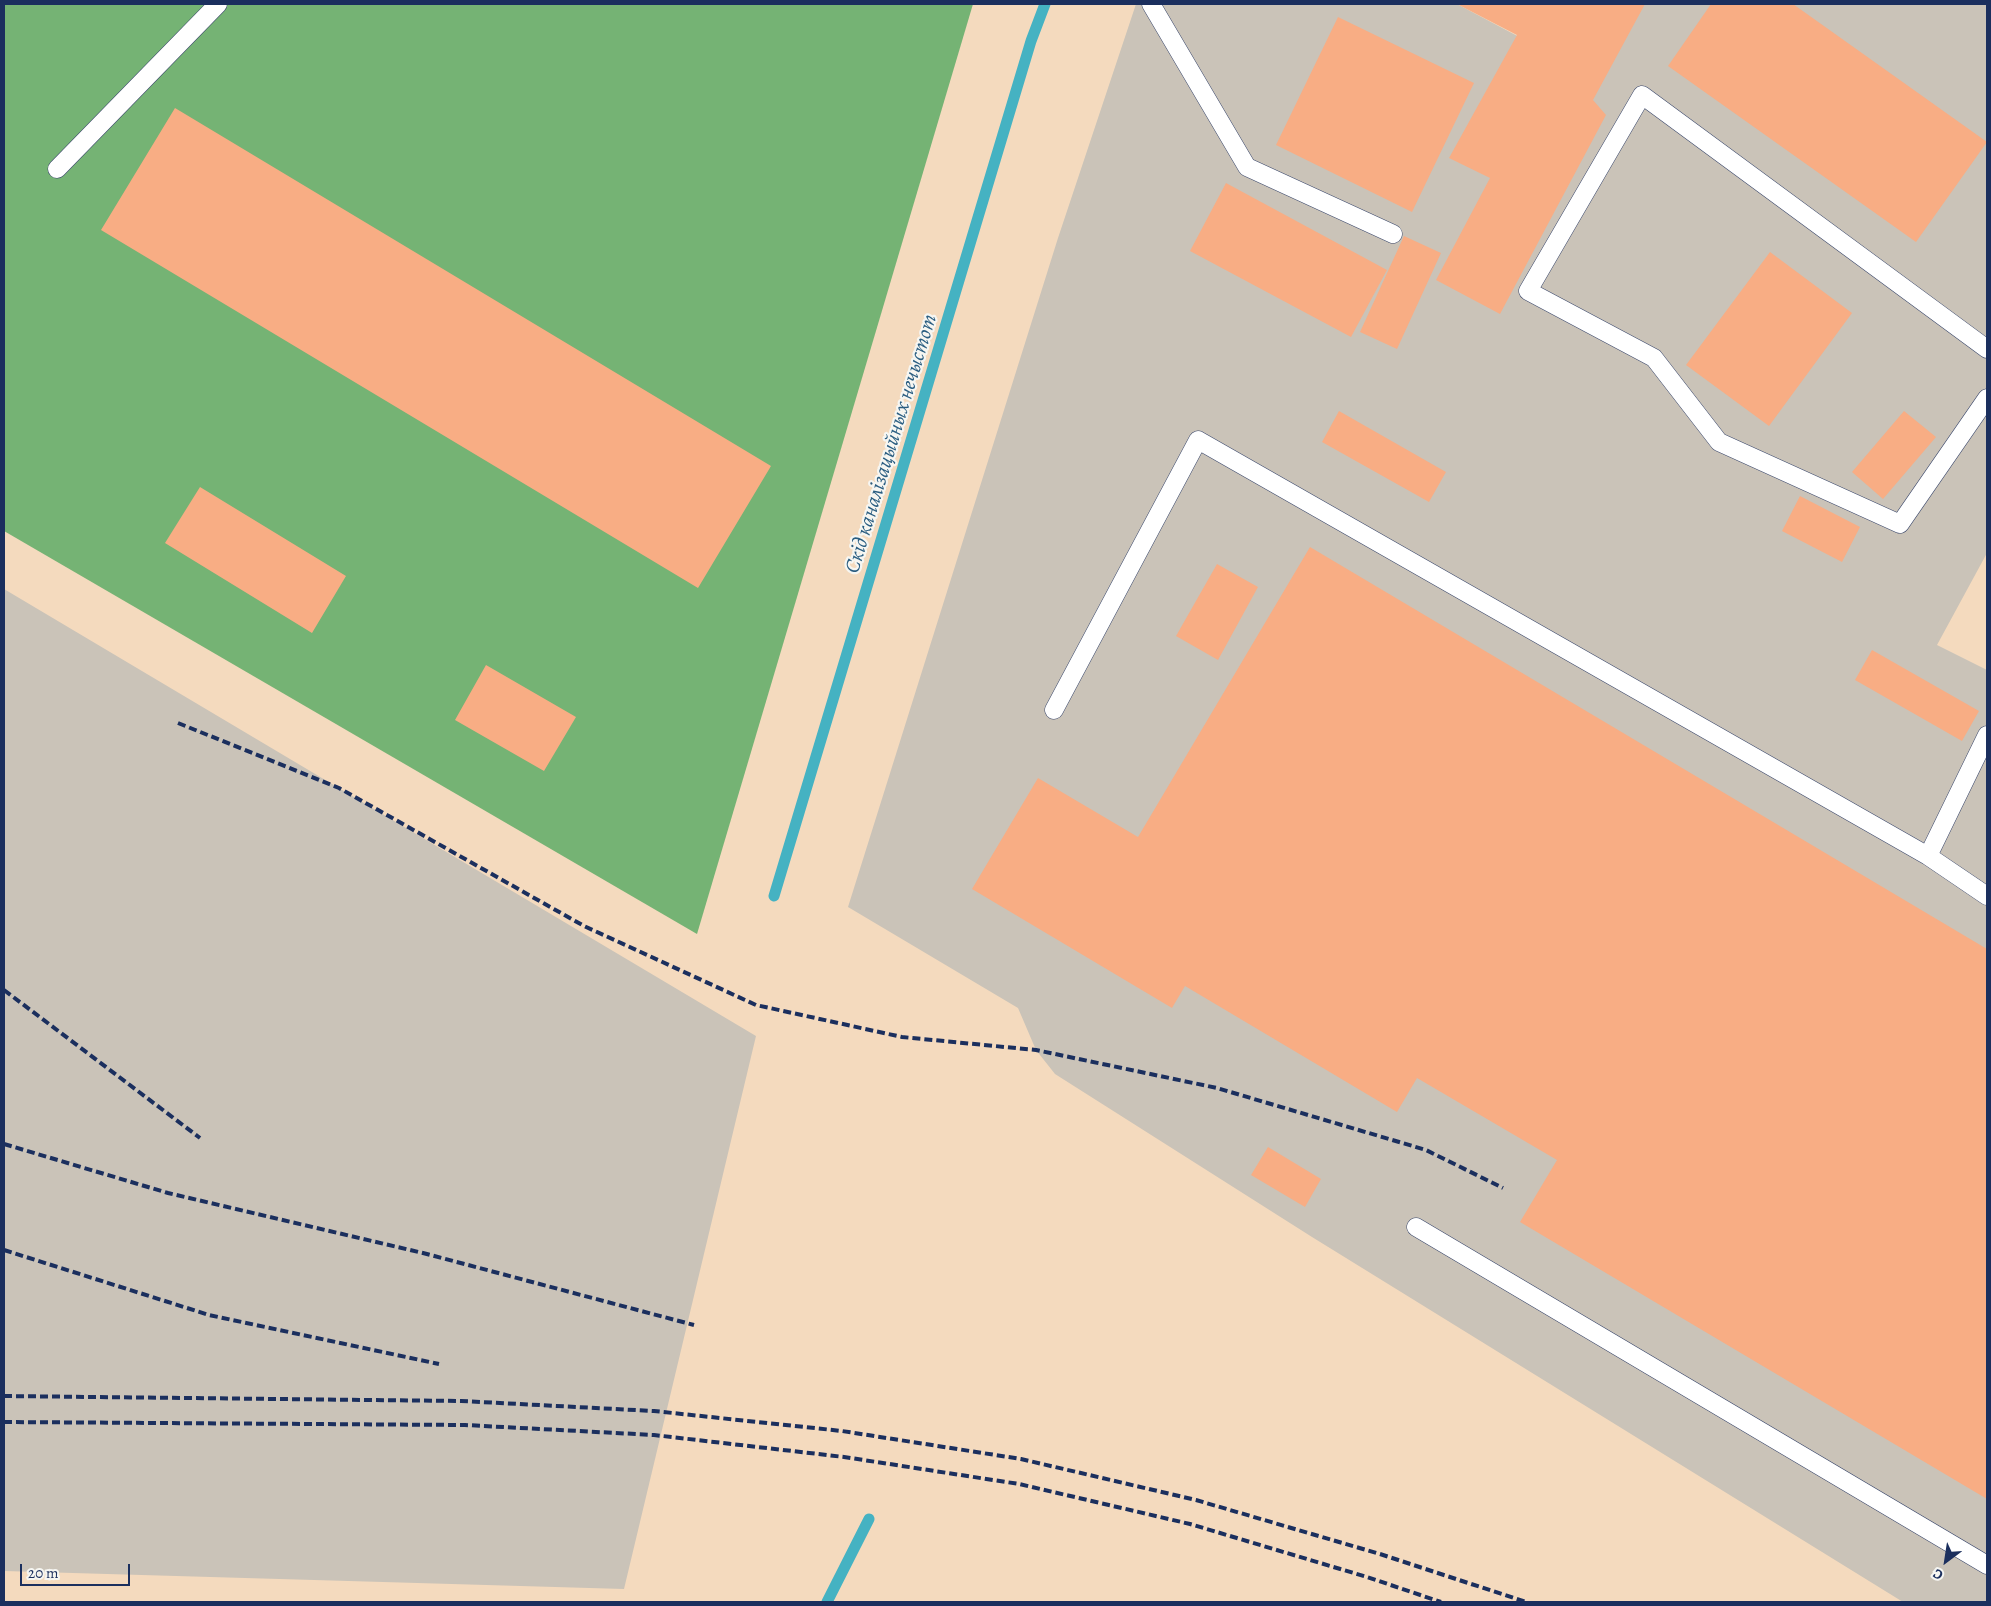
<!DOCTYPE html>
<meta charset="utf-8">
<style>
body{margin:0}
#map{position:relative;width:1991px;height:1606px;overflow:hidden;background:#f4dabe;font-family:Alegreya,serif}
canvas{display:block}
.frame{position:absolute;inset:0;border:5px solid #1b2f5e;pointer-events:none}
.north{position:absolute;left:1921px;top:1536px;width:50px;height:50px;-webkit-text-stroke:4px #f6f6f2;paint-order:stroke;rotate:211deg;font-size:14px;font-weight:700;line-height:20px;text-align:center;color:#1b2f5e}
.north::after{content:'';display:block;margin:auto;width:18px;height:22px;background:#1b2f5e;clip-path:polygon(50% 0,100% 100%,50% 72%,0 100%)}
.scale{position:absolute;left:20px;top:1564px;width:110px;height:22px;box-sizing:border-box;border:2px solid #1b2f5e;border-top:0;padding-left:6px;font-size:15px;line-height:18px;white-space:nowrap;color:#1b2f5e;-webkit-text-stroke:4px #f6f6f2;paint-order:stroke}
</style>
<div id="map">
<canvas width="1991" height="1606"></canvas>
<div class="frame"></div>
<div class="north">С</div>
<div class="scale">20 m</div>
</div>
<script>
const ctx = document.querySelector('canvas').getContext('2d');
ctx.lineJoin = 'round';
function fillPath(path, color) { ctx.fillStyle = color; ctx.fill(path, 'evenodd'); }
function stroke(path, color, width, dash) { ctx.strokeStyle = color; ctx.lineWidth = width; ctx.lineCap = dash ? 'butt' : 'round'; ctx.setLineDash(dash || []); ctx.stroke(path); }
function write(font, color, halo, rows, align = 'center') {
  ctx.font = font + ' Alegreya,serif'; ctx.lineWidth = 4.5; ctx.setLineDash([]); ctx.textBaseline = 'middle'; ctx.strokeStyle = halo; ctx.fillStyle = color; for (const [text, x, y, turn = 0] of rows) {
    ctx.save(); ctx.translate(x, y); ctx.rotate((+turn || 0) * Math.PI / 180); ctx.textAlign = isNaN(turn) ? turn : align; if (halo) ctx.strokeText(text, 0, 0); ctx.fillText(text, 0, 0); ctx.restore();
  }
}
const industrial = new Path2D(`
 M1136,4H1457L1555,56L1584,4H1987V553L1937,645L1987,670V1602H1903L1312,1237L1055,1074L1036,1050L1018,1008L848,907L1058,238Z
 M4,589L756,1036L624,1589L4,1571Z`);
const forest = new Path2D(`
 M4,4H973L697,934L4,531Z`);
const stream = new Path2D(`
 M774,896L1031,41L1045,4
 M827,1602L869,1519`);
const building = new Path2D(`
 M1457,4H1645L1593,100L1606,115L1500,314L1436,280L1490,178L1449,158L1517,35Z
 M1711,4H1793L1987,142L1916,242L1668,66Z
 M1338,17L1474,83L1412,212L1276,145Z
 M175,108L771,466L698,588L101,230Z
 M1226,183L1387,270L1351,337L1190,251Z
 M1404,236L1441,253L1397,349L1360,332Z
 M1770,252L1852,313L1769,426L1686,365Z
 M1339,411L1446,472L1429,502L1322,442Z
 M1904,411L1936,437L1883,499L1852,472Z
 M200,487L346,576L312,633L165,543Z
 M1800,496L1860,527L1842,562L1782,531Z
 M1310,547L1987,949V1499L1520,1222L1557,1160L1417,1078L1397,1112L1185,986L1172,1008L972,889L1038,778L1138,837Z
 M1217,564L1258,587L1218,660L1176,636Z
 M1872,650L1979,711L1962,741L1855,680Z
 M486,665L576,717L544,771L455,720Z
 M1268,1147L1321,1179L1305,1207L1251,1175Z`);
const service = new Path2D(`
 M1151,4L1247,167L1393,234
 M57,169L218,4
 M1987,349L1642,95L1528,291L1654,358L1719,442L1900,524L1987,398
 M1054,710L1198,440L1928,856L1987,896
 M1928,856L1987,735
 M1416,1227L1987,1565`);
const rail = new Path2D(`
 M178,723L339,788L584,926L756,1005L902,1037L1036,1050L1217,1088L1426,1150L1503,1188
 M4,990L200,1138
 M4,1144L168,1193L423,1253L694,1325
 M4,1250L209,1315L439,1364
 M4,1396L461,1401L654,1411L842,1431L1021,1459L1196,1500L1380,1554L1526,1602
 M4,1422L465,1425L654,1435L844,1457L1019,1484L1190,1524L1367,1577L1441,1602`);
const waterNames = [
 ["Скід каналізацыйных нечыстот",892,444,-73]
];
fillPath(industrial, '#cac3b8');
fillPath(forest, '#75b374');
stroke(stream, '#45b2c2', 11);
fillPath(building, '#f8ad84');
stroke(service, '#3c496c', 19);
stroke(service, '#fff', 18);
stroke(rail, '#1b2f5e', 4, [8, 4]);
write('italic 21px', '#2a5d81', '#f6f6f2', waterNames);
</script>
